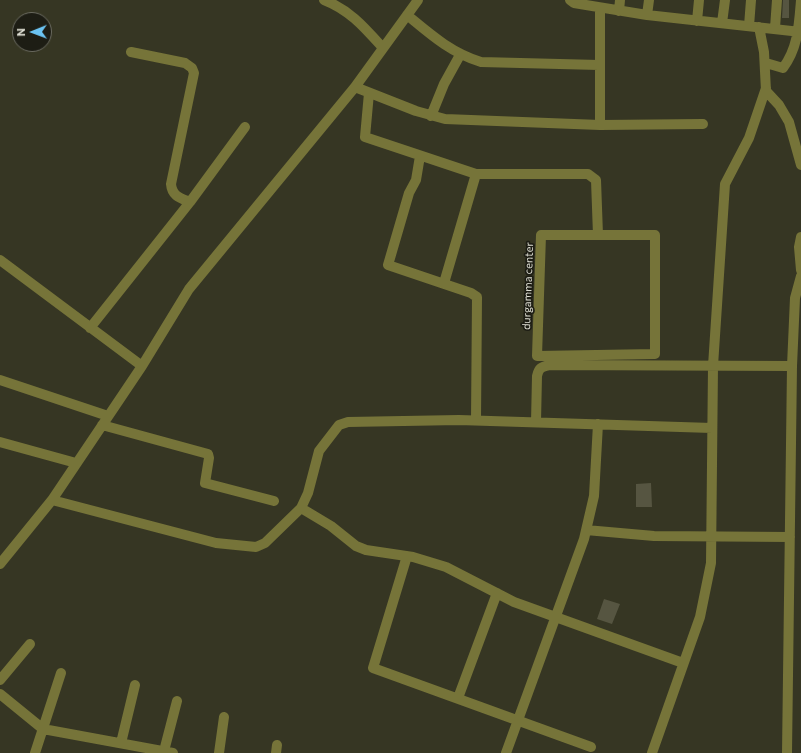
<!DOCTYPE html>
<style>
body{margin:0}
#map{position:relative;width:801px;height:753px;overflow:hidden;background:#363623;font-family:Commissioner,sans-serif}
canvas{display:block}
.north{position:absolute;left:12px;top:12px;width:40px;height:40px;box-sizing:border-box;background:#1d1d14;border:1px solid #6a6a60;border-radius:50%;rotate:269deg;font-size:11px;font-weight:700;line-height:16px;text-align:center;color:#deded3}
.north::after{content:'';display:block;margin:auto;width:14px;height:18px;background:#6bc3f2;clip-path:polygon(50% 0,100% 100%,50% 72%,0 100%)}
</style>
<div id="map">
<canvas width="801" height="753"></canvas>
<div class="north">N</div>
</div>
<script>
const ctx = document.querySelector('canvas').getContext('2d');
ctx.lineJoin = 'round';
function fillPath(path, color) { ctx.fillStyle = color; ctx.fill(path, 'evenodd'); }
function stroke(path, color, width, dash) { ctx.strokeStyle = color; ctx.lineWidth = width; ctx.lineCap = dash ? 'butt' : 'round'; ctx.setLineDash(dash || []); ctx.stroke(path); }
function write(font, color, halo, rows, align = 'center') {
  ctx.font = font + ' Commissioner,sans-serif'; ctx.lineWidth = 3.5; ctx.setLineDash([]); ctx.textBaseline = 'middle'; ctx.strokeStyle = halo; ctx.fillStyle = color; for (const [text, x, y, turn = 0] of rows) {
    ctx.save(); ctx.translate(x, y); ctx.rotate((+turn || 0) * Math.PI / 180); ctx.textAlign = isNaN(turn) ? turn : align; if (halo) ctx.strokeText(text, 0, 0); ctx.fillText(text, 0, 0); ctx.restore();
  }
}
const building = new Path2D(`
 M783,0H789V18H782Z
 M651,483L652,507H636V484Z
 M604,599L620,604L612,624L597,619Z`);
const minor = new Path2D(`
 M324,0C350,10 365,28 383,48
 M570,0L574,3L647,15L649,0
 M600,8V125L703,124
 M619,11L620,0
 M407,15C430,34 451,53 481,62L599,65
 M647,15L801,32
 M697,21L699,0
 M722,23L725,0
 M749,26L751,0
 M759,27L764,52L766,91L779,105L789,122L801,165
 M775,28L777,0
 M131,52L185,63L192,68L194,73L171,184C172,196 180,198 190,202
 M766,63L783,68C798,48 799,25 801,0
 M355,87L416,111L445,119L600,125
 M369,93L365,137L476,174H588L596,180L598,235
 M431,116L444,84L460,55
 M420,156L416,180L409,193L388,265L471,293L477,297L476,420
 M541,235H655V354L537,356Z
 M801,237L799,247L801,270
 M0,260L142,366
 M444,283L476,174
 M90,328L190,202L245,127
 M0,380L108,416
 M536,422L537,376C539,367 542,367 550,365L792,366
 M102,425L208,454L209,458L205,483L274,501
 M0,442L76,463
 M52,500L216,543L256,547L265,543L301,508L308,493L319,451L339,425L348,422L459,420L712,428
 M301,508L331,526L356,546L366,550L413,557L446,567L514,602L683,663
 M586,530L654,536L790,537
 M407,556L373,668L591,747
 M0,564L52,500L142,366L189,289L355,87L418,0
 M0,680L30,644
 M0,694L43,729L173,753
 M458,698L497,593
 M121,743L135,685
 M164,751L177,701
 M35,753L61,673
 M219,753L224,717
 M276,753L277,745
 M506,753L584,539L594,496L598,424
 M652,753L700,617L711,563L713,366L725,184L749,138L766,88
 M787,753L792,366L795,298L801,276`);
const streetNames = [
 ["durgamma center",528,286,-88]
];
fillPath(building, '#565541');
stroke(minor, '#767439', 10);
write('11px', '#deded3', '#1d1d14', streetNames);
</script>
